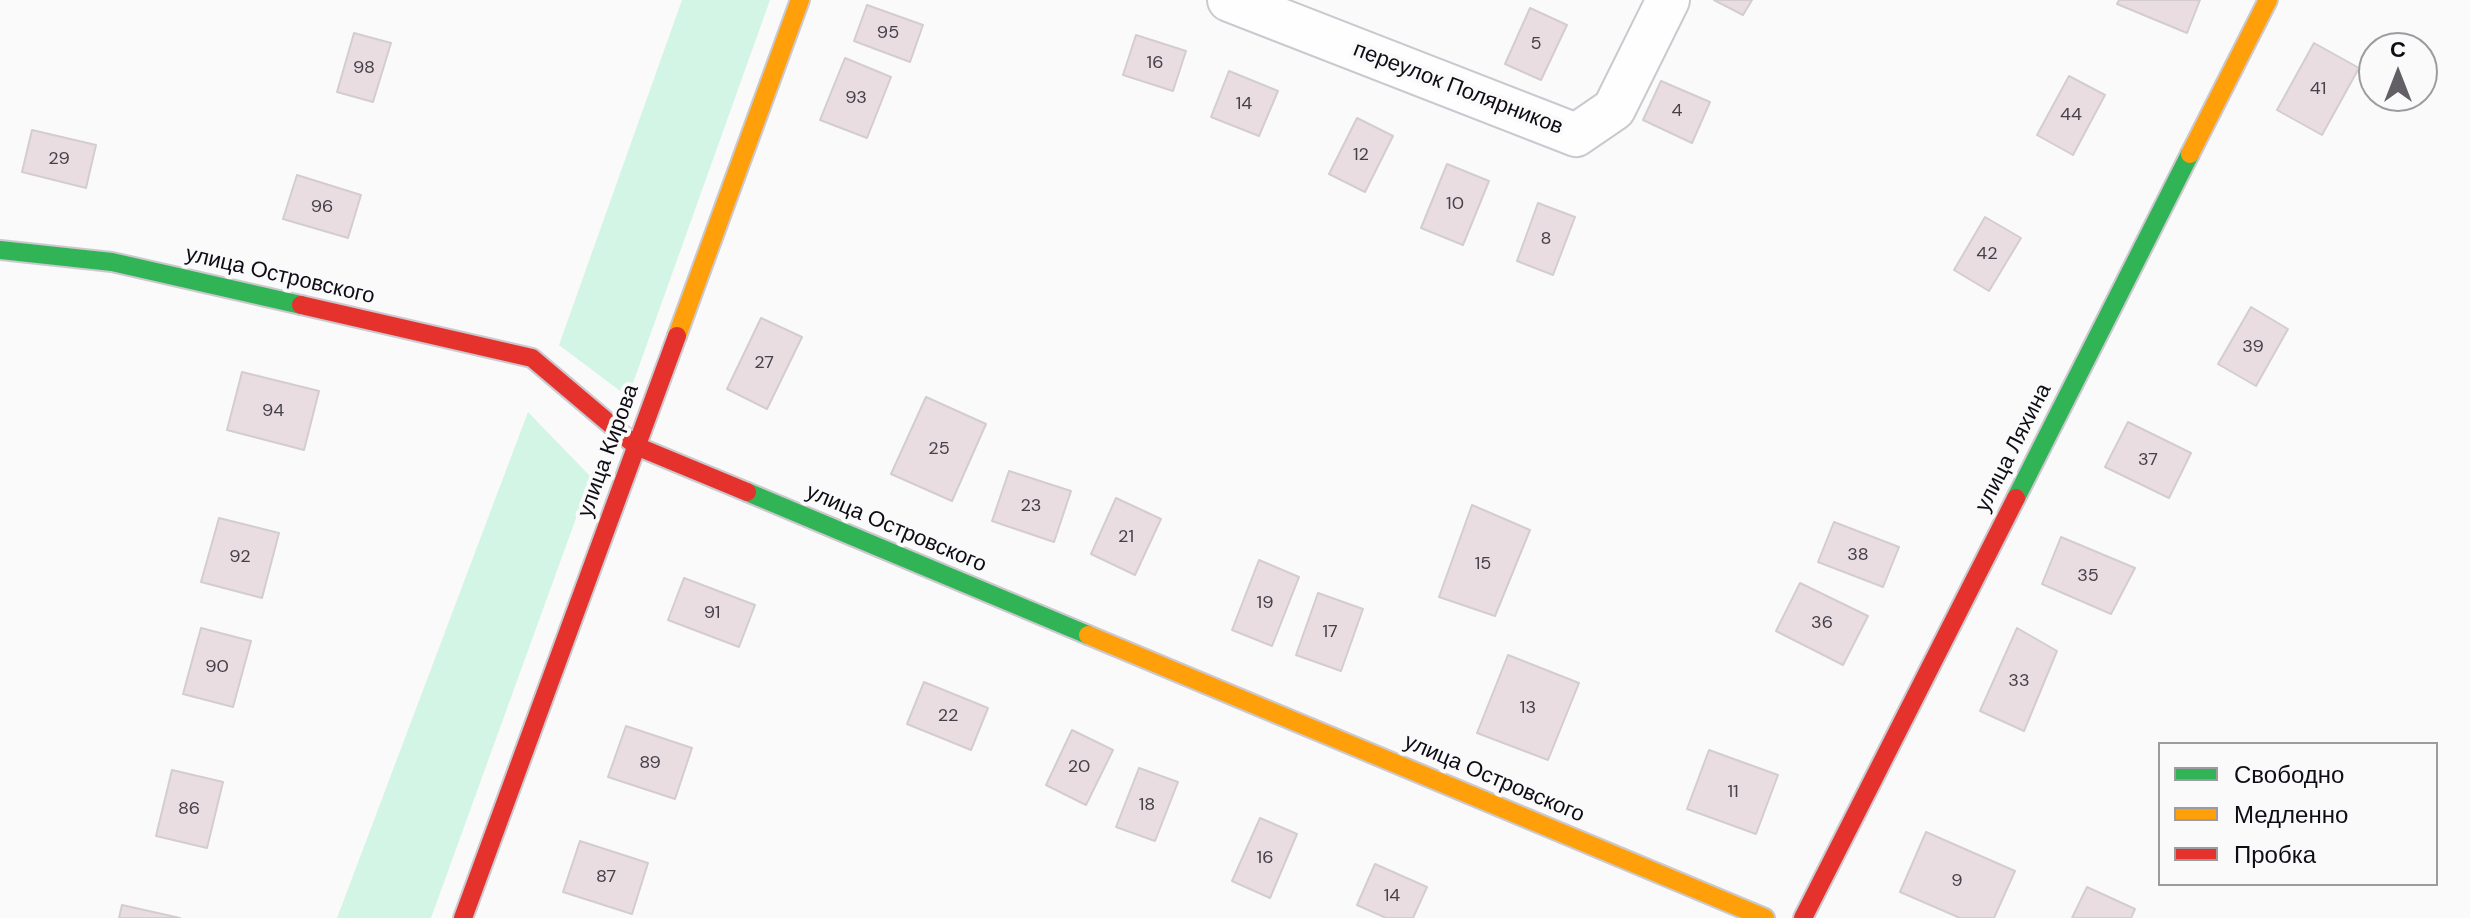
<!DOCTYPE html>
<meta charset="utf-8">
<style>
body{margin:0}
#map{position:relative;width:2470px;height:918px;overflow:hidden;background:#fafafa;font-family:"DM Sans",sans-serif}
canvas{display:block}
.legend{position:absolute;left:2158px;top:742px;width:280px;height:144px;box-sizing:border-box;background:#fafafa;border:2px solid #9c9b9f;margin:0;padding:10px 14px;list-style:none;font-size:24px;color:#100c16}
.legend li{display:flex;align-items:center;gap:16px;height:40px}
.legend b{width:40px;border:2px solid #9c9b9f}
.north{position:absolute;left:2358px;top:32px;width:80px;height:80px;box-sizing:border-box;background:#fafafa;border:2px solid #9c9b9f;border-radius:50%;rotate:0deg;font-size:22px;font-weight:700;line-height:32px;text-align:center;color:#100c16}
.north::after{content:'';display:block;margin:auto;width:28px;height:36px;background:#625f66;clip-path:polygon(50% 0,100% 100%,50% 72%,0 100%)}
</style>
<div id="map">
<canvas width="2470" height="918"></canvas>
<ul class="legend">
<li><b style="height:10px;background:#30b455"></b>Свободно</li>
<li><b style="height:10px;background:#ff9f0a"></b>Медленно</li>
<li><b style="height:10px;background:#e5322d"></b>Пробка</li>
</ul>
<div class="north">С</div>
</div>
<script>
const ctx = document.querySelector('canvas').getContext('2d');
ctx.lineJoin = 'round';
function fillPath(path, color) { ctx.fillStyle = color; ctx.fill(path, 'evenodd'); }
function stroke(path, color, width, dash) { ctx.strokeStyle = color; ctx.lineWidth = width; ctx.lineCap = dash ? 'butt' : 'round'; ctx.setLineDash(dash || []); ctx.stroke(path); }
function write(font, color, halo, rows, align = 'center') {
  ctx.font = font + ' "DM Sans",sans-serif'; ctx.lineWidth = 8; ctx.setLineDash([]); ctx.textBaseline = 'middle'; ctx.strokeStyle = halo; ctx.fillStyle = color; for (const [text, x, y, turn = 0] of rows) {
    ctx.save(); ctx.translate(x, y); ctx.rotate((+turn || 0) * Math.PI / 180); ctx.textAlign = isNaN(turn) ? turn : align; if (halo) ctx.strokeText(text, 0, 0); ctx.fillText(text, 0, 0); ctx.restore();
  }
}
const green = new Path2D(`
 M682,0H770L628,397L559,345Z
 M528,412L591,477L431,918H337Z`);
const building = new Path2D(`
 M1714,0H1752L1743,15Z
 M2119,0H2200L2187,33L2117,4Z
 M867,5L923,25L910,62L854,41Z
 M1530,8L1567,25L1541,80L1505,64Z
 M354,33L391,43L373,102L337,92Z
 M1136,35L1186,51L1173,91L1123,75Z
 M2314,43L2359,68L2322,135L2277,110Z
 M845,58L891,77L867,138L820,120Z
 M1229,71L1278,91L1259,136L1211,117Z
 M2069,76L2105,95L2073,155L2037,135Z
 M1661,81L1710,102L1692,143L1643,120Z
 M1357,118L1393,136L1365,192L1329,174Z
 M32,130L96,145L86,188L22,172Z
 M1447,164L1489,181L1463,245L1421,228Z
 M297,175L361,195L348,238L283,219Z
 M1538,203L1575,217L1553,275L1517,261Z
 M1985,217L2021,238L1989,291L1954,270Z
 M2251,307L2288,329L2256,386L2218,364Z
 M761,318L802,337L767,409L727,389Z
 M242,372L319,391L304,450L227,430Z
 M926,397L986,424L952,501L891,474Z
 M2128,422L2191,453L2169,498L2105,467Z
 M1009,471L1071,491L1054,542L992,521Z
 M1116,498L1161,519L1135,575L1091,554Z
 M1472,505L1530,530L1495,616L1439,597Z
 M219,518L279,533L262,598L201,582Z
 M1834,522L1899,547L1883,587L1818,562Z
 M2061,537L2135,568L2111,614L2042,584Z
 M1259,560L1299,577L1272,646L1232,630Z
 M684,578L755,605L739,647L668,620Z
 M1800,583L1868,616L1843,665L1776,631Z
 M1318,593L1363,609L1341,671L1296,655Z
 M201,628L251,641L233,707L183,694Z
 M2017,628L2057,651L2024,731L1980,711Z
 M1508,655L1579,683L1548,760L1477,733Z
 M924,682L988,708L971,750L907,724Z
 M626,726L692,748L675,799L608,777Z
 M1072,730L1113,750L1086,805L1046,785Z
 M1709,750L1778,775L1756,834L1687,809Z
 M1139,768L1178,782L1155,841L1116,827Z
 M172,770L223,782L207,848L156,836Z
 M1260,818L1297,834L1270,898L1232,881Z
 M1926,832L2015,871L1994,918H1960L1900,892Z
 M580,841L648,863L632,914L563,892Z
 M1375,864L1427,887L1413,918H1386L1357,905Z
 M2087,887L2135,909L2131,918H2072Z
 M122,905L180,918H119Z`);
const street = new Path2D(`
 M1229,0L1576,135L1614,109L1668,0`);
const fast = new Path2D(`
 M0,250L112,262L301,305
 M747,492L1088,635
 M2016,498L2190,154`);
const slow = new Path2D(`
 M2190,154L2268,0
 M677,336L800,0
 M1088,635L1765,918`);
const jam = new Path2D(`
 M301,305L532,358L636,446L747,492
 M463,918L677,336
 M1803,918L2016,498`);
const numberNames = [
 ["95",888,33],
 ["5",1536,44],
 ["16",1155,63],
 ["98",364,68],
 ["41",2318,89],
 ["93",856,98],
 ["14",1244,104],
 ["4",1677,111],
 ["44",2071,115],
 ["12",1361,155],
 ["29",59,159],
 ["10",1455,204],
 ["96",322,207],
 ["8",1546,239],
 ["42",1987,254],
 ["39",2253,347],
 ["27",764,363],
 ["94",273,411],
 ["25",939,449],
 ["37",2148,460],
 ["23",1031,506],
 ["21",1126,537],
 ["38",1858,555],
 ["92",240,557],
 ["15",1483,564],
 ["35",2088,576],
 ["19",1265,603],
 ["91",712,613],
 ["36",1822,623],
 ["17",1330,632],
 ["90",217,667],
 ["33",2019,681],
 ["13",1528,708],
 ["22",948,716],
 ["89",650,763],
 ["20",1079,767],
 ["11",1733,792],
 ["18",1147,805],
 ["86",189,809],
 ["16",1265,858],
 ["87",606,877],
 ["9",1957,881],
 ["14",1392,896]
];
const streetNames = [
 ["переулок Полярников",1458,89,21],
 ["улица Островского",280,276,13],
 ["улица Ляхина",2014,448,-63],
 ["улица Кирова",609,451,-70],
 ["улица Островского",896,529,23],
 ["улица Островского",1494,779,23]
];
fillPath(green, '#d3f5e5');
fillPath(building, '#eadde2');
stroke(building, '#d4cdd0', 2);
stroke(street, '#cbc9cf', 46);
stroke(fast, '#cbc9cf', 22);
stroke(slow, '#cbc9cf', 22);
stroke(jam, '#cbc9cf', 22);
stroke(street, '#fefefe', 42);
stroke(fast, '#30b455', 18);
stroke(slow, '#ff9f0a', 18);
stroke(jam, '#e5322d', 18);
write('18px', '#464049', null, numberNames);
write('22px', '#100c16', '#fafafa', streetNames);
</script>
